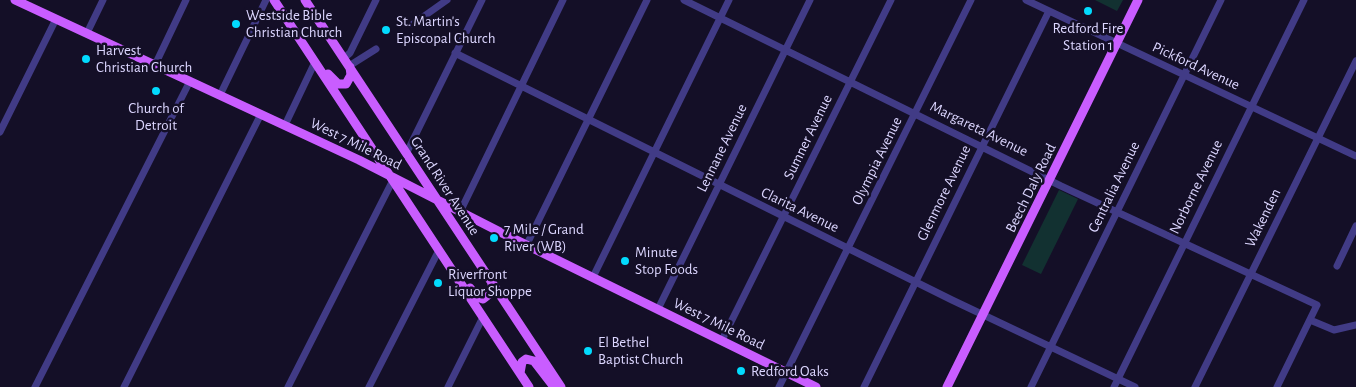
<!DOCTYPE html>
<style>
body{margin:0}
canvas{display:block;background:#140f27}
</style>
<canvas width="1356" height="387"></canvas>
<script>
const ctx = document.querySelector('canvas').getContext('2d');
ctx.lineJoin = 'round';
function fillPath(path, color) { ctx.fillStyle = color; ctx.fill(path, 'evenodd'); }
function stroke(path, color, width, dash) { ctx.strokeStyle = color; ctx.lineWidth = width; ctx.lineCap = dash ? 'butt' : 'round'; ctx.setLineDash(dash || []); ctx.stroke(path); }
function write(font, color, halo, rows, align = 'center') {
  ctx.font = font + ' "Alegreya Sans",sans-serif'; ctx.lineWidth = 5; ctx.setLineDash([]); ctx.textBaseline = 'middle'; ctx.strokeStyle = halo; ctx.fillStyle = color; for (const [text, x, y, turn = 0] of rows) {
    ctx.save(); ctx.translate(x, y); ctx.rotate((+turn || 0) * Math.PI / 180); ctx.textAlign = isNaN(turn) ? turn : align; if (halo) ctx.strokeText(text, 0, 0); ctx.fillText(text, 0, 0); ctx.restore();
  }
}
const green = new Path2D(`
 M1095,0H1123L1117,11Z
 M1059,190L1078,199L1041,274L1022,265Z`);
const minor = new Path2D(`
 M684,0L1061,186L1317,305L1277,387
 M1026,0L1356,156
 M413,24L447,0
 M87,33L103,0
 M455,53L952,300L1135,387
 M344,58L350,53L376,0
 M155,65L186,0
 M349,66L376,49
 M220,95L266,0
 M285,125L315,62
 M0,132L56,19
 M407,152L482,0
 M460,212L563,0
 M527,244L647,0
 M1337,266L1356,226
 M593,277L729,0
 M658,309L810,0
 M1310,320L1334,330L1356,325
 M722,340L891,0
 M35,387L190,81
 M124,387L261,114
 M288,387L393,180
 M369,387L439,250
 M448,387L483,317
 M779,387L971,0
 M864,387L1049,11
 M1031,387L1221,0
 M1114,387L1304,0
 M1195,387L1356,61`);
const major = new Path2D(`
 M15,0L359,160L500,232L816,387
 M274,0L529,387
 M305,0L561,387
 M328,74L338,84H346L351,75L350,67
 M470,288L477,297L483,299L492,292V283
 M520,373L522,362L526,359L534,361L554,387
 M947,387L1138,0`);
const markers = [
 [1088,11,5,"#02dbfe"],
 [236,24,5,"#02dbfe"],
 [386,30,5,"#02dbfe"],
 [86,59,5,"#02dbfe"],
 [156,91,5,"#02dbfe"],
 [494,238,5,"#02dbfe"],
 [625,261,5,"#02dbfe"],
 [438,283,5,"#02dbfe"],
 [588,351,5,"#02dbfe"],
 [741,371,5,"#02dbfe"]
];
const poiNames = [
 ["Westside Bible",246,15],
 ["Christian Church",246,32],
 ["St. Martin's",396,21],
 ["Episcopal Church",396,38],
 ["Redford Fire",1088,28,"center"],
 ["Station 1",1088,45,"center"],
 ["Harvest",96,50],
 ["Christian Church",96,67],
 ["Church of",156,108,"center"],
 ["Detroit",156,125,"center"],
 ["7 Mile / Grand",504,229],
 ["River (WB)",504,246],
 ["Minute",635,252],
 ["Stop Foods",635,269],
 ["Riverfront",448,274],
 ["Liquor Shoppe",448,291],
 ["El Bethel",598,342],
 ["Baptist Church",598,359],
 ["Redford Oaks",751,371]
];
const streetNames = [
 ["Pickford Avenue",1196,66,25],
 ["Margareta Avenue",979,129,26],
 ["Sumner Avenue",808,137,-64],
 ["West 7 Mile Road",356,144,26],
 ["Lennane Avenue",722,148,-64],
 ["Olympia Avenue",877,161,-64],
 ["Grand River Avenue",445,186,57],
 ["Centralia Avenue",1114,187,-64],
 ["Norborne Avenue",1196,187,-64],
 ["Beech Daly Road",1031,188,-64],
 ["Glenmore Avenue",944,193,-64],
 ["Clarita Avenue",800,210,26],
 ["Wakenden",1263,218,-64],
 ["West 7 Mile Road",719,324,26]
];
fillPath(green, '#123131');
stroke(minor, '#413b86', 7);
stroke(major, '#c95dff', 9);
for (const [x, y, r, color] of markers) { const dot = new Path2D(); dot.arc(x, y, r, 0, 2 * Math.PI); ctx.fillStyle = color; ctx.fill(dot); stroke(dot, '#140f27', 2); }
write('15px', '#dcd6ff', '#140f27', poiNames, 'left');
write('15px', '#dcd6ff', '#140f27', streetNames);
</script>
